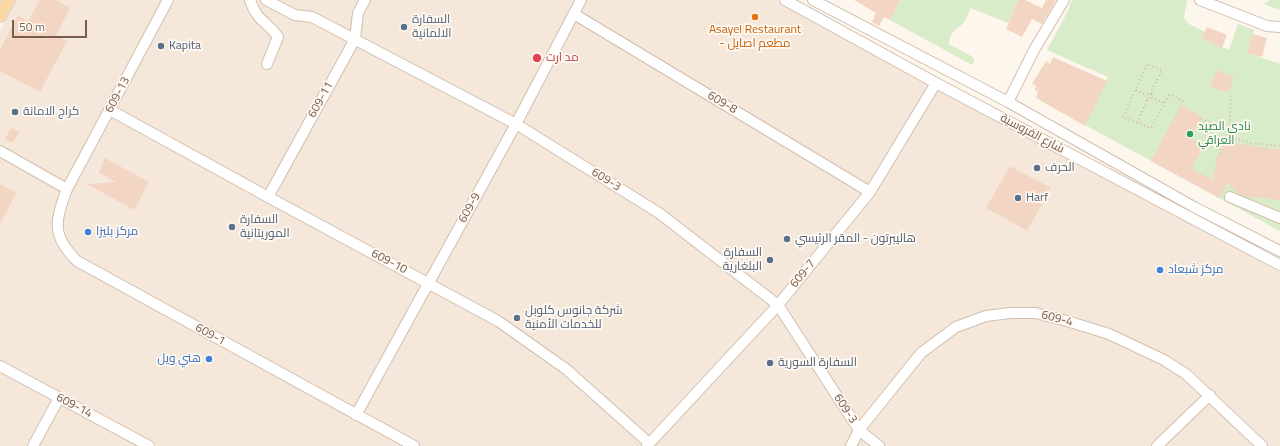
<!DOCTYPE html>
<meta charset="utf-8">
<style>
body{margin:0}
#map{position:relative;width:1280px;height:446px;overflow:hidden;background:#fdf6ec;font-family:"Titillium Web",sans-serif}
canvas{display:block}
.scale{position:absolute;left:12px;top:20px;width:75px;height:18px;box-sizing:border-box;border:2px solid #7a5c4d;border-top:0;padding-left:5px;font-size:12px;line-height:14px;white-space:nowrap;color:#7a5c4d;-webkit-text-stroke:3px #fffaf3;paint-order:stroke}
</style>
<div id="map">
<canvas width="1280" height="446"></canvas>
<div class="scale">50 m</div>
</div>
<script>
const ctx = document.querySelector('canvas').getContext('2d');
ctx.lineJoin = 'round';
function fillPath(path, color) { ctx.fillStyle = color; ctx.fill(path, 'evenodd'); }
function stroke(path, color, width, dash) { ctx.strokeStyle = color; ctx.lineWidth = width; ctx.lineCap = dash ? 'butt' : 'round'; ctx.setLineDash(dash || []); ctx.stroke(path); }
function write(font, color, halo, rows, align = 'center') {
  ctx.font = font + ' "Titillium Web",Cairo,sans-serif'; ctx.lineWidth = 3.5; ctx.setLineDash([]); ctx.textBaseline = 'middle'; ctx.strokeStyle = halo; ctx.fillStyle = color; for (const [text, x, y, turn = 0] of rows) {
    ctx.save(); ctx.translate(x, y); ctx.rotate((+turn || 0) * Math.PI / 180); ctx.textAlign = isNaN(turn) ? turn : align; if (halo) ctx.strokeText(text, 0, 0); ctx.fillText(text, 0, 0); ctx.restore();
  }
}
const residential = new Path2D(`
 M17,0H776L1280,272V446H0V30Z`);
const green = new Path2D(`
 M900,0H1018L1008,23L971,8C968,13 966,19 963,23C956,31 949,32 949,44L971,56L975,60L972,65L890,20Z
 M1072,0H1187L1184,18L1189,24L1205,32L1202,39L1229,50L1238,24L1254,30L1248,53L1280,64V231L1085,125L1108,77L1047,50L1067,13Z
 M1270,0H1280V10L1264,4Z`);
const building = new Path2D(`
 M40,0H56L70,8L56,35L67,41L40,92L0,71V50L18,15L28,21Z
 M854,0H900L890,20L884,17L879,26L872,22L876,13Z
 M1018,0H1025L1042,8L1046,0H1056L1042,24L1032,19L1022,37L1006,29Z
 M1207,27L1227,35L1222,48L1202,39Z
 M1253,34L1267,38L1262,57L1247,53Z
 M1053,57L1107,81L1085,126L1036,98L1038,92L1035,90L1036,86L1032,84L1046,61L1050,64Z
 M1217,70L1234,77L1228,93L1210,87Z
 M1181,105L1202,117L1191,138L1197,141L1195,145L1202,149L1192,169L1213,180L1217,155H1221L1224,141L1259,147L1280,149V200L1243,196L1237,193L1228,182L1219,198L1151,161Z
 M11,128L19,132L13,143L5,139Z
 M105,158L149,182L134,210L87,184L116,182L99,173Z
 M1010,166L1051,188L1027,231L986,208Z
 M0,184L16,193L0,224Z`);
const path = new Path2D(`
 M1136,90L1147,95
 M1150,94L1162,70L1147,64L1123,117L1151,128L1169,95H1172L1186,103
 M1152,98V94L1147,95L1149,99L1152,98L1164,103
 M1201,119L1223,128L1236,139L1251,143L1280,146
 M1137,123L1148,98
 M1220,154L1223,140L1229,133L1231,95`);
const minor = new Path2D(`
 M168,0L67,189C55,222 51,235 77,261L414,446
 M250,0C258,23 266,20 278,37L267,64
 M266,0L295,15L312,17L516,124L659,213L778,305L859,430L879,446
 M785,0L936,83L1280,265
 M813,0L1008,102L1194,207L1280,251
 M1200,0L1267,26L1280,27
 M574,14L870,192
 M1008,102L1034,50L1064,0
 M110,110L268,197L498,321L566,369L649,443
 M0,151L67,189
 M268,197L355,39L358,13L365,0
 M1230,197L1280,218
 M0,366L149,446
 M356,415L516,124L581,0
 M33,446L59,398
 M647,446L778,305L870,192L936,83
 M851,446L859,430L921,353L956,327L986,316L1010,313H1036L1067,321L1109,334L1164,360L1186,374L1262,446
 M1157,446L1210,395`);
const major = new Path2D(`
 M0,16L9,0`);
const markers = [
 [755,17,4,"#e8710a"],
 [404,27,4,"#5c6f8a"],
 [161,46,4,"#5c6f8a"],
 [537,58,5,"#e0444e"],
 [15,112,4,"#5c6f8a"],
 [1190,134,4,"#2e9e5b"],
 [1037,168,4,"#5c6f8a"],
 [1018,198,4,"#5c6f8a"],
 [232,227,4,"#5c6f8a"],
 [88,232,4,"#3f7fe0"],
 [787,239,4,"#5c6f8a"],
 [770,260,4,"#5c6f8a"],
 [1160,270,4,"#3f7fe0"],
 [517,318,4,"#5c6f8a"],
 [209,359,4,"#3f7fe0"],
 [770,363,4,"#5c6f8a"]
];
const serviceNames = [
 ["السفارة",412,20],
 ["الالمانية",412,34],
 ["Kapita",169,46],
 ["كراج الامانة",23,112],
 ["الحرف",1045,168],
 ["Harf",1026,198],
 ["السفارة",240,220],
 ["الموريتانية",240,234],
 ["هاليبرتون - المقر الرئيسي",795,239],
 ["السفارة",762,253,"right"],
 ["البلغارية",762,267,"right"],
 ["شركة جانوس كلوبل",525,311],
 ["للخدمات الأمنية",525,325],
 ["السفارة السورية",778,363]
];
const foodNames = [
 ["Asayel Restaurant",755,30],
 ["- مطعم اصايل",755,44]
];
const healthNames = [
 ["مد ارت",546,58]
];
const streetNames = [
 ["609-13",118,95,-62],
 ["609-11",321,100,-61],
 ["609-8",722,103,31],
 ["شارع الفروسية",1032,134,28],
 ["609-3",606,180,32],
 ["609-9",470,208,-61],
 ["609-10",389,262,28],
 ["609-7",803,274,-51],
 ["609-4",1057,319,15],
 ["609-1",210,335,29],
 ["609-14",74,406,28],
 ["609-3",845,409,57]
];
const leisureNames = [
 ["نادي الصيد",1198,127],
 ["العراقي",1198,141]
];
const shopNames = [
 ["مركز بليزا",96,232],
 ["مركز شبعاد",1168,270],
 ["هني ويل",201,359,"right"]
];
fillPath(residential, '#f5e8da');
fillPath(green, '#d8ecc9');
fillPath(building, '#f3d5c3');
stroke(minor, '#d1beb0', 12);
stroke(major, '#dad1cd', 14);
stroke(path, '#d9b8a5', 2, [1, 3]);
stroke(minor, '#fff', 10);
stroke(major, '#fbd9a5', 12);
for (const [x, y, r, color] of markers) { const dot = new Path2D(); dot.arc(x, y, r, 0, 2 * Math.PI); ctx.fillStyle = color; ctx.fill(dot); stroke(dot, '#fffaf3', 1.5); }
write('12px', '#4e5e75', '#fffaf3', serviceNames, 'left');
write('12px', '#c56008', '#fffaf3', foodNames);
write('12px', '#be3a42', '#fffaf3', healthNames, 'left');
write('12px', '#7a5c4d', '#fffaf3', streetNames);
write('12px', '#27864d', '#fffaf3', leisureNames, 'left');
write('12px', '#366cbe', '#fffaf3', shopNames, 'left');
</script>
